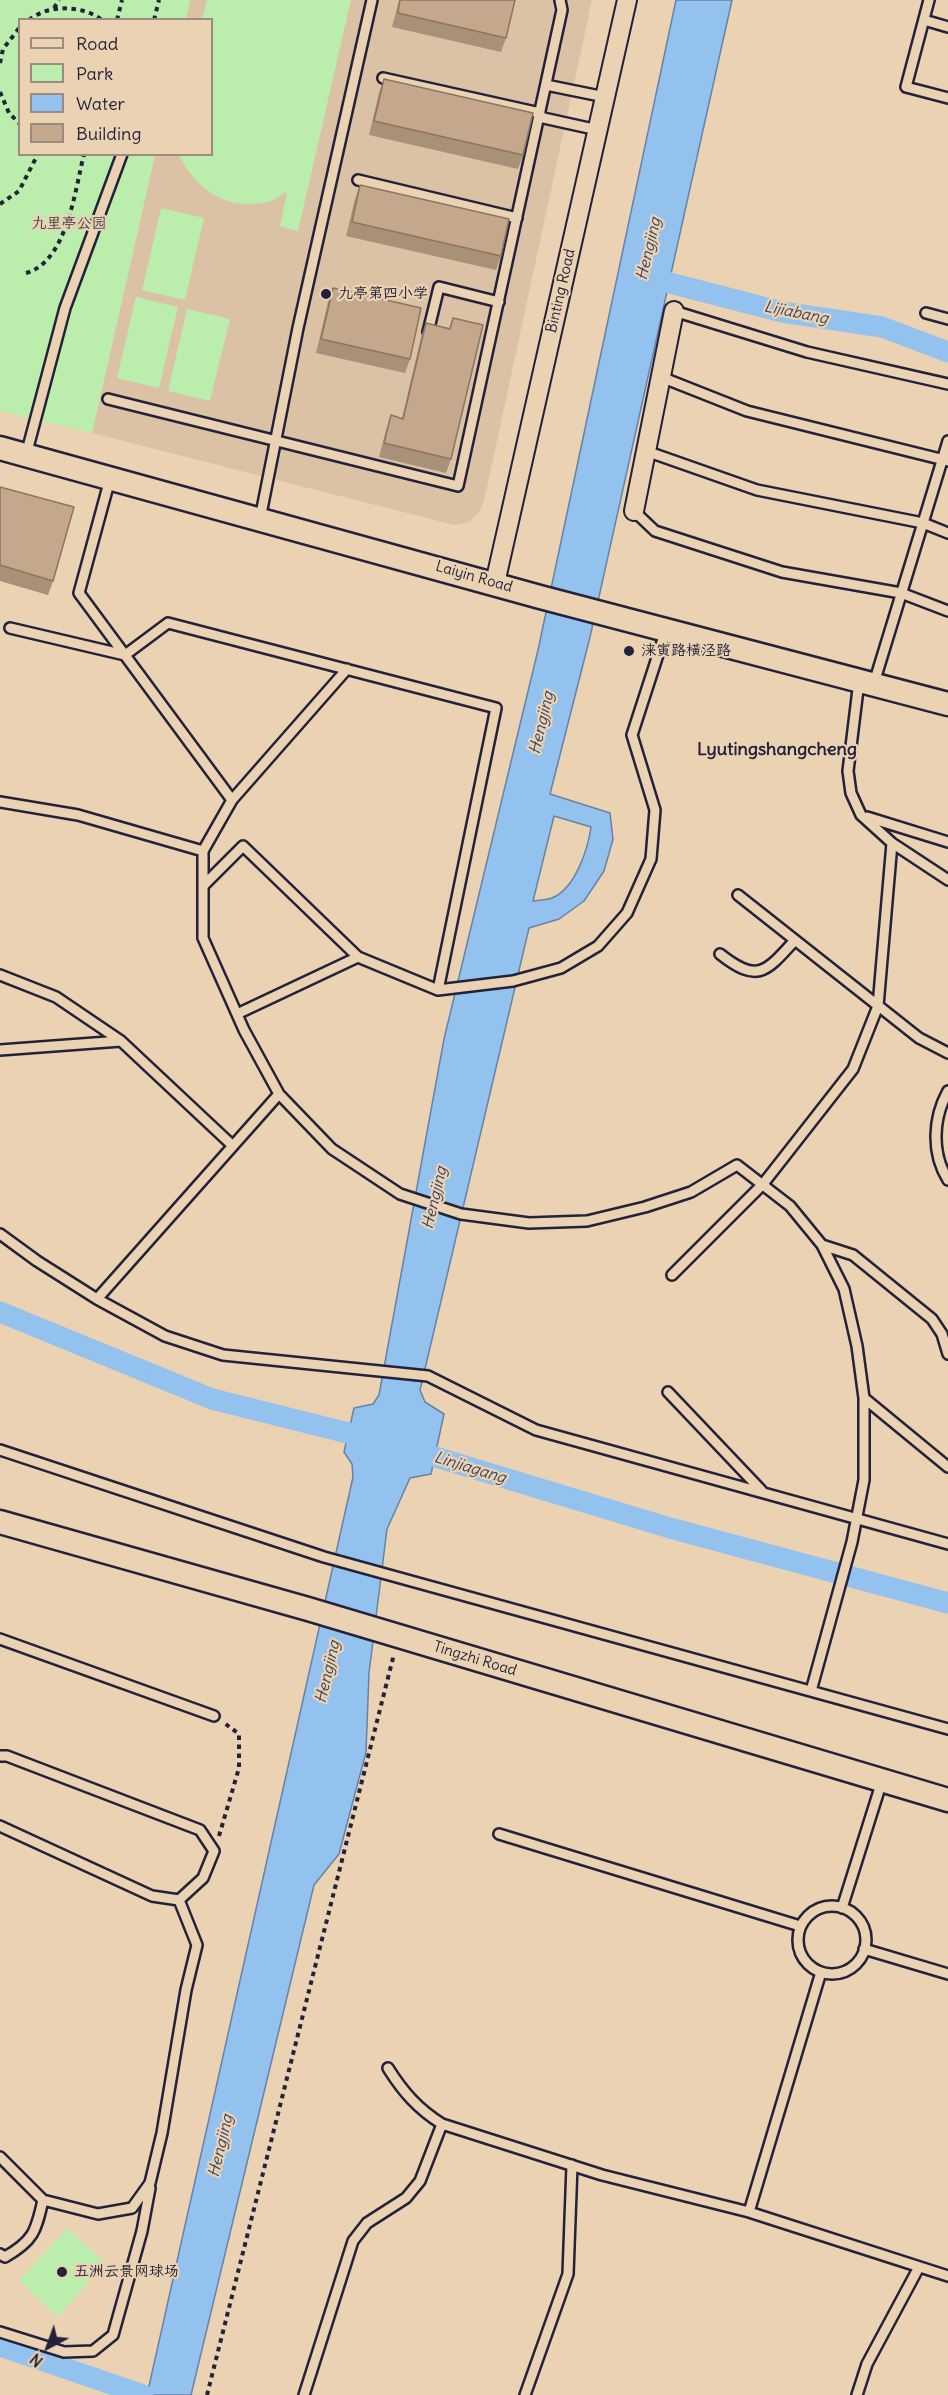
<!DOCTYPE html>
<meta charset="utf-8">
<style>
body{margin:0}
#map{position:relative;width:948px;height:2395px;overflow:hidden;background:#ead2b2;font-family:Delius,sans-serif}
canvas{display:block}
.legend{position:absolute;left:18px;top:18px;width:195px;height:138px;box-sizing:border-box;background:#ead2b2;border:2px solid #9a8c82;margin:0;padding:8px 10px;list-style:none;font-size:18px;color:#22223b}
.legend li{display:flex;align-items:center;gap:12px;height:30px}
.legend b{width:30px;border:2px solid #9a8c82}
.north{position:absolute;left:18px;top:2317px;width:60px;height:60px;-webkit-text-stroke:4px #ead2b2;paint-order:stroke;rotate:221deg;font-size:16px;font-weight:700;line-height:24px;text-align:center;color:#22223b}
.north::after{content:'';display:block;margin:auto;width:21px;height:27px;background:#22223b;clip-path:polygon(50% 0,100% 100%,50% 72%,0 100%)}
</style>
<div id="map">
<canvas width="948" height="2395"></canvas>
<ul class="legend">
<li><b style="height:8px;background:#ead2b2"></b>Road</li>
<li><b style="height:16px;background:#bbedad"></b>Park</li>
<li><b style="height:16px;background:#94c2ef"></b>Water</li>
<li><b style="height:16px;background:#c5a88b"></b>Building</li>
</ul>
<div class="north">N</div>
</div>
<script>
const ctx = document.querySelector('canvas').getContext('2d');
ctx.lineJoin = 'round';
function fillPath(path, color) { ctx.fillStyle = color; ctx.fill(path, 'evenodd'); }
function stroke(path, color, width, dash) { ctx.strokeStyle = color; ctx.lineWidth = width; ctx.lineCap = dash ? 'butt' : 'round'; ctx.setLineDash(dash || []); ctx.stroke(path); }
function write(font, color, halo, rows, align = 'center') {
  ctx.font = font + ' Delius,"LXGW WenKai TC",sans-serif'; ctx.lineWidth = 4.5; ctx.setLineDash([]); ctx.textBaseline = 'middle'; ctx.strokeStyle = halo; ctx.fillStyle = color; for (const [text, x, y, turn = 0] of rows) {
    ctx.save(); ctx.translate(x, y); ctx.rotate((+turn || 0) * Math.PI / 180); ctx.textAlign = isNaN(turn) ? turn : align; if (halo) ctx.strokeText(text, 0, 0); ctx.fillText(text, 0, 0); ctx.restore();
  }
}
const built = new Path2D(`
 M190,0H592L484,501L479,512L469,522L454,525L92,433L155,155L212,154V20L186,19Z`);
const green = new Path2D(`
 M0,0H190L186,19L20,20V154L155,155L92,433L0,411Z
 M207,0H351L298,231L280,226L287,192C280,195 273,201 266,202C227,212 195,188 179,155L212,154V20L202,19Z
 M161,208L204,218L185,300L142,290Z
 M136,297L178,307L159,388L117,378Z
 M187,309L230,319L210,401L168,391Z
 M67,2228L105,2263L58,2317L19,2281Z`);
const water = new Path2D(`
 M676,0H732L590,637L550,794L610,813L613,839L604,871L584,901L559,919L529,928L420,1390L425,1402L444,1414L431,1474L410,1478L387,1529L369,1673L366,1752L339,1854L314,1885L191,2395H147L353,1477L352,1464L344,1452L354,1408L373,1404L379,1395L444,1039L538,650ZM554,816L591,827C588,849 575,889 552,898C547,900 539,900 533,901Z`);
const canal = new Path2D(`
 M643,276L782,312L882,327L948,352
 M0,1312L212,1399L376,1440
 M409,1449L670,1528L948,1603
 M0,2346L143,2395`);
const path = new Path2D(`
 M54,8L59,0
 M29,20C48,4 83,5 102,20
 M117,20L122,0
 M154,20L159,0
 M0,63L3,49L20,27
 M0,92L9,113L20,124
 M0,204L19,191L38,154
 M26,273C67,262 75,190 84,154
 M219,1836L239,1768V1734L223,1722
 M207,2395L394,1654`);
const service = new Path2D(`
 M929,0L906,87L948,98
 M924,20L948,27
 M383,78L540,113
 M546,85L605,97
 M539,117L598,130
 M358,180L517,218
 M674,311L807,352L948,384
 M926,313L948,319
 M428,332L439,287L499,302
 M661,377L747,411L948,461
 M108,399L458,486L562,10L560,0
 M646,451L757,490L923,523L948,533
 M26,455L65,308L122,154
 M110,479L79,593L232,800
 M634,511L655,531L782,572L901,593L948,611
 M260,519L298,328L372,0
 M10,628L125,655L168,623L496,708L438,990
 M347,669L232,800L203,851V938L244,1030L279,1094L332,1149L400,1194L461,1214L529,1223L587,1221L645,1207L691,1192L737,1165L790,1206L822,1245L844,1289L857,1346L864,1398V1480L852,1542L811,1691
 M859,681L848,771L851,793L861,815L892,843L948,880
 M874,683L948,441
 M0,802L78,815L203,851
 M867,817L948,842
 M203,886L243,846L358,957L438,990L513,981L561,968L598,946L627,913L651,859L655,810L632,735L666,630
 M738,895L919,1038L948,1053
 M720,954C758,984 766,972 795,940
 M0,975L56,997L121,1041L233,1146
 M237,1014L358,957
 M0,1050L121,1041
 M948,1091C933,1118 931,1153 948,1180
 M0,1234L37,1261L97,1299L165,1336L223,1355L428,1376L536,1430L948,1544
 M822,1245L853,1255L932,1319L942,1334L948,1354
 M672,1275L763,1184L853,1069L878,1006L892,843
 M97,1299L279,1094
 M668,1392L762,1491
 M864,1398L948,1467
 M0,1450L324,1557L948,1729
 M0,1639L214,1716
 M0,1756H7L200,1830L214,1851L203,1878L179,1900L152,1896L0,1826
 M499,1834L800,1926
 M798 1940a34 34 0 1 1 68 0a34 34 0 1 1-68 0Z
 M842,1908L882,1781
 M864,1949L948,1974
 M388,2068C403,2092 418,2109 442,2124L602,2175L749,2212L948,2276
 M0,2157L43,2200C36,2232 33,2241 5,2257L0,2254
 M43,2200L98,2214L132,2208L150,2183L162,2133L186,1990L197,1945L179,1900
 M749,2212L821,1972
 M0,2332L64,2352L93,2351L113,2335L142,2231L150,2188
 M304,2395L353,2241L367,2223L406,2198L420,2181L442,2124
 M525,2395L568,2274L572,2165
 M857,2395L867,2364L919,2267`);
const minor = new Path2D(`
 M634,511L674,311
 M495,583L627,0`);
const tertiary = new Path2D(`
 M0,448L540,597L948,704
 M0,1522L308,1609L948,1800`);
const wall = new Path2D(`
 M399,0H515L506,38L501,52L392,27Z
 M384,79L523,155L518,169L369,135L379,93Z
 M360,185L501,256L496,270L346,236L355,199Z
 M333,288L410,359L405,373L316,353L328,302Z
 M453,318L451,459L446,473L379,457L386,430L391,415L402,418L421,337L426,323L449,328Z
 M0,487L53,581L48,595L0,581Z`);
const building = new Path2D(`
 M400,0H515L506,38L398,13Z
 M384,79L533,113L523,155L374,121Z
 M360,185L509,219L501,256L352,222Z
 M333,288L421,308L410,359L321,339Z
 M453,318L483,325L451,459L384,443L391,415L403,419L426,323L450,329Z
 M0,487L74,507L53,581L0,565Z`);
const markers = [
 [326,294,6,"#22223b"],
 [629,651,6,"#22223b"],
 [62,2272,6,"#22223b"]
];
const parkNames = [
 ["九里亭公园",69,224]
];
const streetNames = [
 ["Binting Road",561,291,-77],
 ["Laiyin Road",474,577,16],
 ["Tingzhi Road",475,1659,17]
];
const poiNames = [
 ["九亭第四小学",338,294],
 ["涞寅路横泾路",641,651],
 ["五洲云景网球场",74,2272]
];
const waterNames = [
 ["Hengjing",649,249,-77],
 ["Lijiabang",796,313,11],
 ["Hengjing",542,723,-77],
 ["Hengjing",435,1198,-77],
 ["Linjiagang",470,1468,17],
 ["Hengjing",328,1672,-77],
 ["Hengjing",221,2146,-77]
];
const quarterNames = [
 ["Lyutingshangcheng",777,750]
];
fillPath(built, '#dbc2a4');
fillPath(green, '#bbedad');
fillPath(water, '#94c2ef');
stroke(water, '#6682a7', 1.5);
stroke(canal, '#94c2ef', 21);
stroke(service, '#22223b', 14);
stroke(minor, '#22223b', 22);
stroke(tertiary, '#22223b', 27);
stroke(path, '#22223b', 4, [4.5, 4.5]);
stroke(service, '#ead2b2', 9);
stroke(minor, '#ead2b2', 18);
stroke(tertiary, '#ead2b2', 22);
fillPath(wall, '#a99078');
fillPath(building, '#c5a88b');
stroke(building, '#8a7661', 1.5);
for (const [x, y, r, color] of markers) { const dot = new Path2D(); dot.arc(x, y, r, 0, 2 * Math.PI); ctx.fillStyle = color; ctx.fill(dot); stroke(dot, '#ead2b2', 2); }
write('15px', '#39404c', '#ead2b2', parkNames);
write('15px', '#22223b', '#ead2b2', streetNames);
write('15px', '#22223b', '#ead2b2', poiNames, 'left');
write('italic 16px', '#39425f', '#ead2b2', waterNames);
write('bold 18px', '#22223b', '#ead2b2', quarterNames);
</script>
